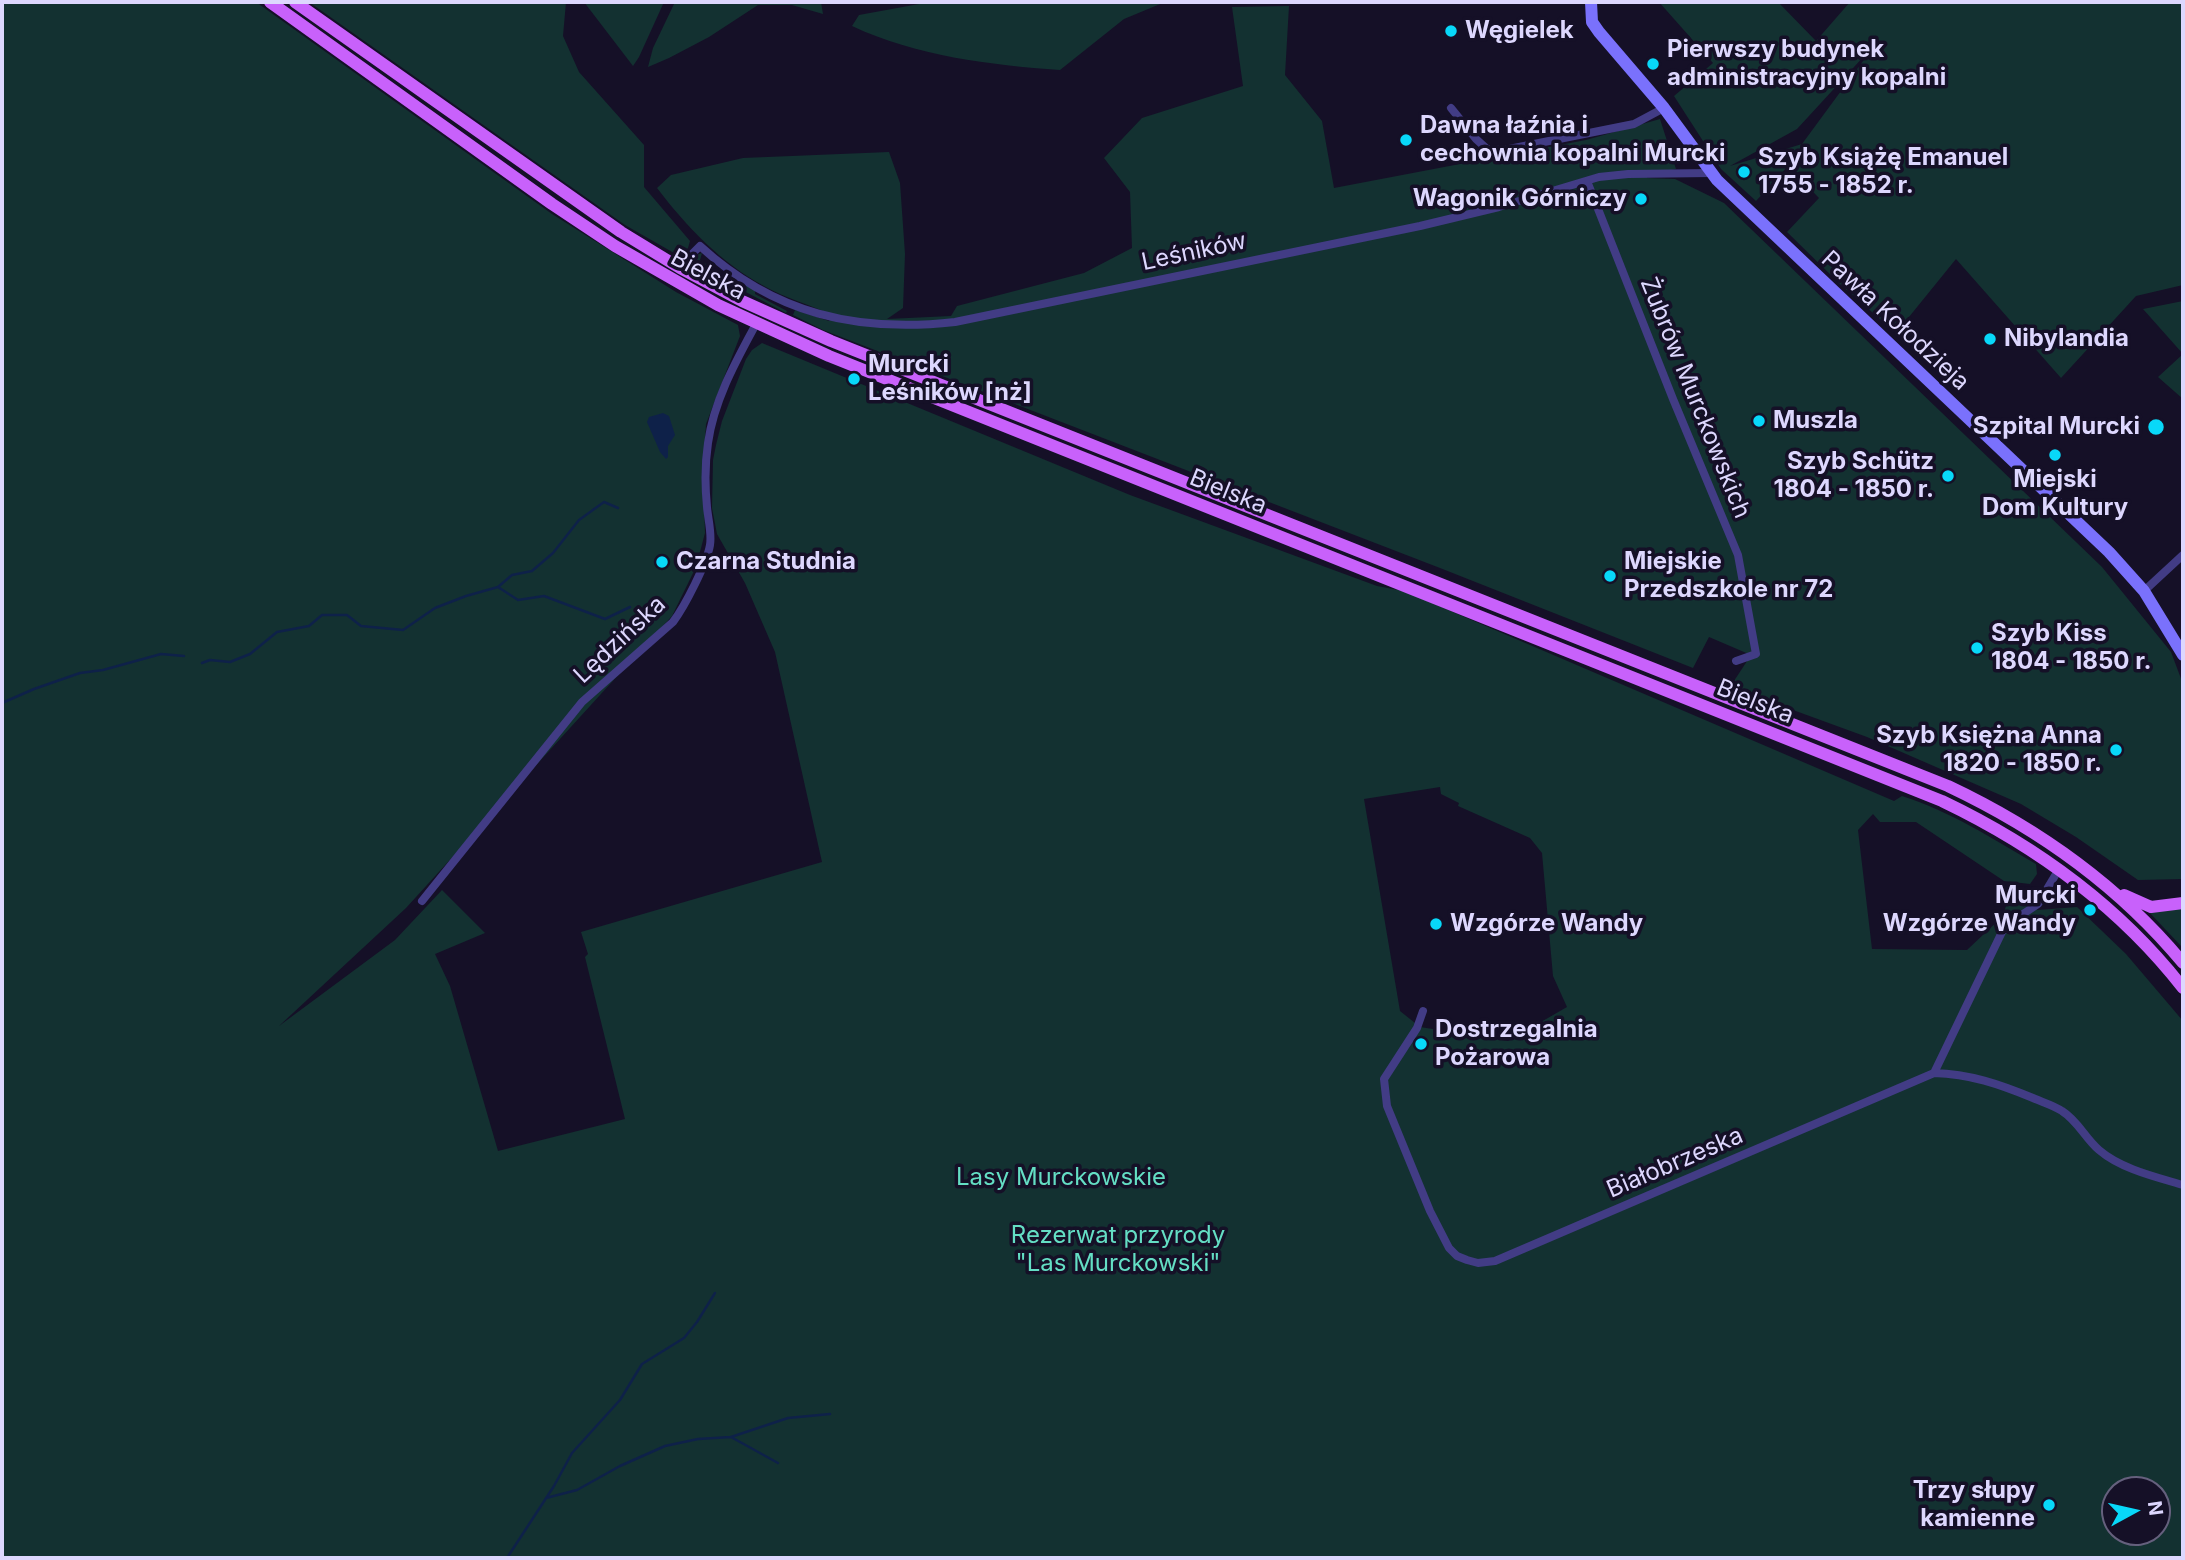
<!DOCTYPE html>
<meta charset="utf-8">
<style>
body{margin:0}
#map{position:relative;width:2185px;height:1560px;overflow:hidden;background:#151027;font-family:Inter,sans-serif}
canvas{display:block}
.frame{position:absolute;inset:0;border:4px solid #ddd7fe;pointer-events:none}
.north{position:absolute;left:2101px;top:1476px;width:70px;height:70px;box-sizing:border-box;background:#151027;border:2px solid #65607d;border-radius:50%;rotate:82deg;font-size:19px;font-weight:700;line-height:28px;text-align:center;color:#ddd7fe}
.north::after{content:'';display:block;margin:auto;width:24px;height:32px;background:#08d8f9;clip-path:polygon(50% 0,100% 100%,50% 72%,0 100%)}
</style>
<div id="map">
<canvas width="2185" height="1560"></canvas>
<div class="frame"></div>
<div class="north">N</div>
</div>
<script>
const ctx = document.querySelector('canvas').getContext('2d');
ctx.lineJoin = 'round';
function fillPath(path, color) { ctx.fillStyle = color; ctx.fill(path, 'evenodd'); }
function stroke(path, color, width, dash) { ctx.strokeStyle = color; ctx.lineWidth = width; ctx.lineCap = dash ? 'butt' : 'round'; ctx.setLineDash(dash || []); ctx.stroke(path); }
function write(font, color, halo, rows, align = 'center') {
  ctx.font = font + ' Inter,sans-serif'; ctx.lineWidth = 7; ctx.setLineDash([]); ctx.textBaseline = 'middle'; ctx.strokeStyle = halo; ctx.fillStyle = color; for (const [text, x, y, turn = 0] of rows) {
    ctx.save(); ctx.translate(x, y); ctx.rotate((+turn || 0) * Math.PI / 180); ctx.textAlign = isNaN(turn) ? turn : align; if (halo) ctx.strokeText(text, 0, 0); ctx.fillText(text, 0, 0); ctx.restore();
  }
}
const green = new Path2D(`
 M2,2H256L552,214L676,292L738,325L740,336L706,424L703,471L705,533L696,567L672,616L406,908L279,1026L395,940L442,890L485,933L435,954L450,986L498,1151L625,1119L585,957L588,954L581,932L822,862L775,652L745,583L717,534L712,508L713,460L716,445L722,421L746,359L752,350L762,343L1130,495L1377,586L1404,591L1894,801L1902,796C1950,811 1993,839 2036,864L2037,874L2030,884L2004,881L1916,822H1880L1873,814L1858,830L1872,949L1967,950L2002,917L2009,898L2038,910L2077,907L2126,954L2183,1021V1558H2ZM1440,787L1441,794L1459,803L1458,806L1530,838L1542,853L1553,976L1567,1007L1508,1041L1420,1027L1400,1011L1364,799ZM2115,1490H2157V1532H2115Z
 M309,2H566L563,36L579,72L644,145V187L690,241L688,248L681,255L674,253L625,225Z
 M584,2H664L639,57L633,66Z
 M675,2H821L823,14L792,5H758L709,37L669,58L648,67L653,48Z
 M930,2H1165L1124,19L1060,70C990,65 916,56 852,26L859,15Z
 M1659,2H1778L1816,41L1850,2H2183V285L2136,296L2061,378L1956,259L1896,333L1841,285L1787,232L1819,198L1788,166L1756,201L1721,169L1674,96L1713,63ZM1877,42L1802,144L1730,166L1797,129Z
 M1289,6L1285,75L1322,121L1334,188L1586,140L1660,119L1676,169L1647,176V178L1675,179L1724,203L2102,567L2171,652L2183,684V879L2138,880L2076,837L2021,804L1867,737L1730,687L1751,655L1709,637L1693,668L1440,568L823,330L793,315L795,310L829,321L833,315C810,305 785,298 764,286C721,263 686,226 657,188L671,175L743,158L889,152L900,183L905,254L903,308L887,319L951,316L957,306L1084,273L1132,248L1130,192L1104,158L1142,118L1243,86L1232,7Z
 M702,253L700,260L736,284L740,281L755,290V294L787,311L786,313L713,275V272L692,260L694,256Z
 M2183,301V399L2158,377L2183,354L2143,309Z
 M2183,907L2182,945L2181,946L2149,912Z`);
const water = new Path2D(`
 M663,413L669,416L675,435L668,446V457L666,459L660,452L647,422L649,417Z`);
const stream = new Path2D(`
 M498,587L518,600L544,596L605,619L630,607
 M202,663L210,660L230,662L250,654L277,632L309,626L322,615H347L361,626L403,630L435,608L466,596L498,587L512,575L532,571L553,553L579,520L604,502L618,508
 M2,703L34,689L80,673L103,670L161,654L184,656
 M731,1437L788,1418L830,1414
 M546,1498L577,1490L620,1466L665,1446L698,1439L731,1437L778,1463
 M507,1558L554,1486L572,1453L620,1400L642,1364L684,1338L697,1322L715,1293`);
const street = new Path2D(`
 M1451,108L1476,139L1487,149H1509L1634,124L1664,108
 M1587,181L1673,399L1738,555L1756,654L1736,661
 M679,267L700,246C774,314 857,333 955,322L1420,226L1499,207L1599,177L1628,174L1711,173
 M2144,591L2183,555
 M422,901L582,702L673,622C685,606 707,563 710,545C712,533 708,519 707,507C705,487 705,463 708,443C714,400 736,361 756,324
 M1423,1011L1417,1028L1384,1079L1387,1106L1430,1211L1449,1248L1457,1256L1467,1260L1478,1263L1495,1261L1934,1073L2002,932L2014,920L2038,904L2059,869
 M1934,1073C1970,1074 1999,1084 2033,1098C2042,1102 2053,1105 2062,1111C2078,1121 2085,1138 2099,1150C2121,1169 2156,1177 2183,1185`);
const secondary = new Path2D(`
 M1591,2L1592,22L1599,32L1664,108L1717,180L2109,552L2144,591L2183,655`);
const primary = new Path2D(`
 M270,2L552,204L615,246L718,305L829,356L1942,801C2034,845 2119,906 2183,988
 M295,2L621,232L680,268L742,301L831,341L1948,786C2037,828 2120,887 2183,963
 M2124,895L2151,907L2183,903`);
const markers = [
 [1451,31,7,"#08d8f9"],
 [1653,64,7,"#08d8f9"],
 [1406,140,7,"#08d8f9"],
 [1744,172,7,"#08d8f9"],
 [1641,199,7,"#08d8f9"],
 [1990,339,7,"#08d8f9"],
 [854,379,7,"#08d8f9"],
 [1759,421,7,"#08d8f9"],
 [2156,427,9,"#08d8f9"],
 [2055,455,7,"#08d8f9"],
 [1948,476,7,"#08d8f9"],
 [662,562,7,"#08d8f9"],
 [1610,576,7,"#08d8f9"],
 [1977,648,7,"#08d8f9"],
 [2116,750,7,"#08d8f9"],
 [2090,910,7,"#08d8f9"],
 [1436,924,7,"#08d8f9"],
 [1421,1044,7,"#08d8f9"],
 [2049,1505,7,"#08d8f9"]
];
const poiNames = [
 ["Węgielek",1465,31],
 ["Pierwszy budynek",1667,50],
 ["administracyjny kopalni",1667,78],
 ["Dawna łaźnia i",1420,126],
 ["cechownia kopalni Murcki",1420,154],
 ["Szyb Książę Emanuel",1758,158],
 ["1755 - 1852 r.",1758,186],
 ["Wagonik Górniczy",1627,199,"right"],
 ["Nibylandia",2004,339],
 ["Murcki",868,365],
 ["Leśników [nż]",868,393],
 ["Muszla",1773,421],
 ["Szpital Murcki",2140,427,"right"],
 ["Szyb Schütz",1934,462,"right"],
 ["1804 - 1850 r.",1934,490,"right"],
 ["Miejski",2055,480,"center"],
 ["Dom Kultury",2055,508,"center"],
 ["Czarna Studnia",676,562],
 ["Miejskie",1624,562],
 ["Przedszkole nr 72",1624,590],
 ["Szyb Kiss",1991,634],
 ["1804 - 1850 r.",1991,662],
 ["Szyb Księżna Anna",2102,736,"right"],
 ["1820 - 1850 r.",2102,764,"right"],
 ["Murcki",2076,896,"right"],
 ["Wzgórze Wandy",2076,924,"right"],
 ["Wzgórze Wandy",1450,924],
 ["Dostrzegalnia",1435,1030],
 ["Pożarowa",1435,1058],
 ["Trzy słupy",2035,1491,"right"],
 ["kamienne",2035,1519,"right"]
];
const streetNames = [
 ["Leśników",1194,252,-12],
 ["Bielska",708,275,28],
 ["Pawła Kołodzieja",1895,321,43],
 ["Żubrów Murckowskich",1695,398,68],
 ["Bielska",1228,492,22],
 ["Lędzińska",620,640,-43],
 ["Bielska",1755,702,22],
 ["Białobrzeska",1675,1163,-23]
];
const parkNames = [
 ["Lasy Murckowskie",1061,1178],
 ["Rezerwat przyrody",1118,1236],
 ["\"Las Murckowski\"",1118,1264]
];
fillPath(green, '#133131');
fillPath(water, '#0e2149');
stroke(stream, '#0e2149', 2.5);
stroke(street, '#423c85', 8);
stroke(secondary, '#7a71fc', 12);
stroke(primary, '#c861fb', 12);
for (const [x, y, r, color] of markers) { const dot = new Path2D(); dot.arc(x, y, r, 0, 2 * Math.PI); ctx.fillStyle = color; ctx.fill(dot); stroke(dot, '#151027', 2.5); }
write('bold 24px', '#ddd7fe', '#151027', poiNames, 'left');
write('24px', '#ddd7fe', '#151027', streetNames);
write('24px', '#64dec4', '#151027', parkNames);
</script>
